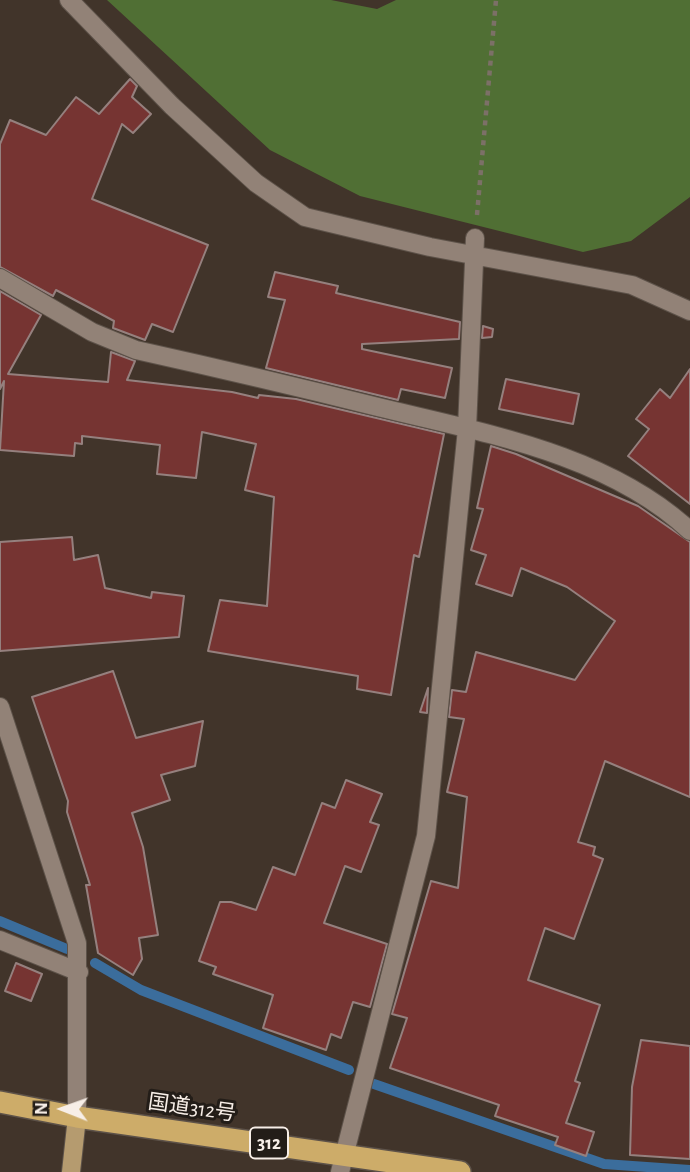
<!DOCTYPE html>
<meta charset="utf-8">
<style>
body{margin:0}
#map{position:relative;width:690px;height:1172px;overflow:hidden;background:#41342a;font-family:"Alegreya Sans",sans-serif}
canvas{display:block}
.north{position:absolute;left:28px;top:1074px;width:70px;height:70px;-webkit-text-stroke:5px #231d18;paint-order:stroke;rotate:271deg;font-size:19px;font-weight:700;line-height:28px;text-align:center;color:#f7eee7}
.north::after{content:'';display:block;margin:auto;width:24px;height:32px;background:#f7eee7;clip-path:polygon(50% 0,100% 100%,50% 72%,0 100%)}
</style>
<div id="map">
<canvas width="690" height="1172"></canvas>
<div class="north">N</div>
</div>
<script>
const ctx = document.querySelector('canvas').getContext('2d');
ctx.lineJoin = 'round';
function fillPath(path, color) { ctx.fillStyle = color; ctx.fill(path, 'evenodd'); }
function stroke(path, color, width, dash) { ctx.strokeStyle = color; ctx.lineWidth = width; ctx.lineCap = dash ? 'butt' : 'round'; ctx.setLineDash(dash || []); ctx.stroke(path); }
function write(font, color, halo, rows, align = 'center') {
  ctx.font = font + ' "Alegreya Sans","Noto Sans JP",sans-serif'; ctx.lineWidth = 6; ctx.setLineDash([]); ctx.textBaseline = 'middle'; ctx.strokeStyle = halo; ctx.fillStyle = color; for (const [text, x, y, turn = 0] of rows) {
    ctx.save(); ctx.translate(x, y); ctx.rotate((+turn || 0) * Math.PI / 180); ctx.textAlign = isNaN(turn) ? turn : align; if (halo) ctx.strokeText(text, 0, 0); ctx.fillText(text, 0, 0); ctx.restore();
  }
}
const forest = new Path2D(`
 M107,0H331L377,9L396,0H690V197L631,241L583,252L360,196L270,150Z`);
const stream = new Path2D(`
 M0,921L67,949
 M95,963L141,990L349,1070
 M374,1084L604,1164L690,1170`);
const building = new Path2D(`
 M130,79L137,86L132,97L151,114L133,133L122,124L92,199L208,245L173,332L152,324L145,340L113,328L114,321L56,290L53,296L0,267V144L10,120L46,135L76,97L99,114Z
 M275,272L338,286L336,293L460,322L459,339L362,344V349L452,368L445,398L401,389L398,400L266,368L285,300L268,297Z
 M0,291L41,315L8,374L108,382L111,352L135,361L127,380L232,392L258,398L259,395L296,399L444,434L419,557L414,555L391,695L357,689L358,676L208,651L220,600L267,606L274,497L245,490L256,444L202,432L196,478L157,474L160,445L82,436V444L75,443L74,456L0,450L4,381L0,389Z
 M483,326L493,329L492,337L482,338Z
 M690,369V504L628,456L649,429L636,419L660,389L670,398Z
 M506,379L579,394L573,424L499,409Z
 M491,446L516,454L638,506L690,542V797L605,761L578,842L595,847L593,855L603,859L574,939L545,928L528,980L600,1005L575,1081L580,1083L566,1123L594,1132L586,1156L555,1145L558,1137L495,1116L499,1105L390,1068L407,1018L392,1014L431,881L458,888L467,797L447,792L464,719L449,717L452,690L466,692L476,652L575,680L615,621L567,587L521,568L512,596L476,584L486,555L471,550L483,509L477,508Z
 M72,537L74,560L98,555L105,588L151,598L152,592L184,596L179,637L0,651V542Z
 M113,671L136,738L203,721L195,766L161,775L170,800L132,813L143,847L158,935L139,938L142,959L133,975L98,953L86,885H90L67,812L68,801L32,697Z
 M428,688L427,713L420,712Z
 M346,780L382,794L370,822L379,825L361,872L345,866L324,923L387,944L370,1007L353,1002L341,1038L331,1034L326,1050L263,1028L273,995L213,974L216,967L199,961L220,902H231L256,910L273,867L295,875L322,803L335,808Z
 M16,963L42,974L31,1001L5,991Z
 M641,1040L690,1046V1159L630,1155L632,1087Z`);
const path = new Path2D(`
 M477,215L496,0`);
const minor = new Path2D(`
 M69,0L172,106L256,183L305,217L430,247L632,285L690,311
 M0,278L92,332L136,350C217,368 298,387 378,407C484,433 608,454 690,531
 M0,707L77,943V1117
 M0,940L79,972
 M340,1172L426,836L467,429L475,238`);
const major = new Path2D(`
 M71,1172L77,1117`);
const highway = new Path2D(`
 M0,1102L77,1117L460,1172`);
const shields = [
 [269,1143,38]
];
const shieldNames = [
 ["312",269,1143]
];
const streetNames = [
 ["国道312号",192,1108,8]
];
fillPath(forest, '#506f34');
stroke(stream, '#3b6d9c', 10);
fillPath(building, '#763432');
stroke(building, '#95807e', 2);
stroke(minor, '#5d5249', 20);
stroke(major, '#5d5249', 20);
stroke(highway, '#5d5249', 24);
stroke(path, '#7c7067', 4.5, [5, 5]);
stroke(minor, '#928277', 18);
stroke(major, '#b59b6f', 18);
stroke(highway, '#cdac69', 21);
for (const [x, y, w] of shields) { const box = new Path2D(); box.roundRect(x - w / 2, y - 15.5, w, 31, 5); ctx.fillStyle = '#231d18'; ctx.fill(box); stroke(box, '#f7eee7', 2); }
write('bold 19px', '#f7eee7', null, shieldNames);
write('21px', '#f7eee7', '#231d18', streetNames);
</script>
